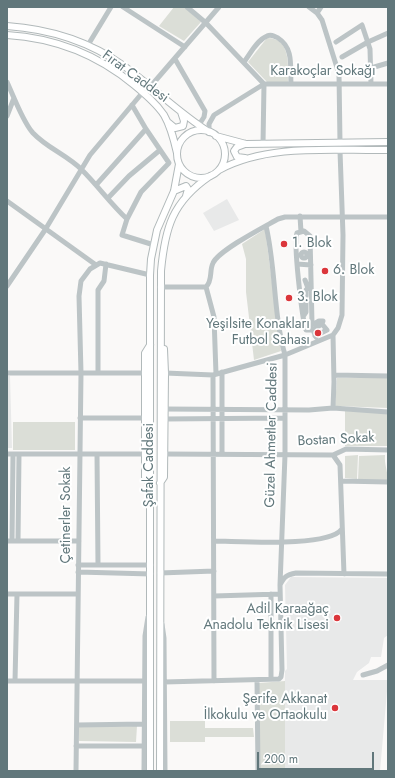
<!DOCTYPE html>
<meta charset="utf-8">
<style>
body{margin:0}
#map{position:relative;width:395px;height:778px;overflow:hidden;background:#faf9f8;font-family:Jost,sans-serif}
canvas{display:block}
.frame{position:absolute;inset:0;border:8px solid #61777b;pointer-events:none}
.scale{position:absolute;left:257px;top:752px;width:117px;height:18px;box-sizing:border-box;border:2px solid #61777b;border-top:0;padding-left:5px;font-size:12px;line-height:14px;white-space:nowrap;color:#61777b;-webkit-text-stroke:3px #fff;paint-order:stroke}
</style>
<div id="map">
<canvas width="395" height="778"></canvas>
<div class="frame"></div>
<div class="scale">200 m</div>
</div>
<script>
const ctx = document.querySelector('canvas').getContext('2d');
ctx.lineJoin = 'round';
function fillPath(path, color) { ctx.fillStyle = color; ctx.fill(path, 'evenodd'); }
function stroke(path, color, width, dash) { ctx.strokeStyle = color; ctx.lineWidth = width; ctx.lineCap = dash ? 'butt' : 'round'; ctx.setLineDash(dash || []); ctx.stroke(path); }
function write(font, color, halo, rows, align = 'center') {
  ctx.font = font + ' Jost,sans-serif'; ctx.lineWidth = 4; ctx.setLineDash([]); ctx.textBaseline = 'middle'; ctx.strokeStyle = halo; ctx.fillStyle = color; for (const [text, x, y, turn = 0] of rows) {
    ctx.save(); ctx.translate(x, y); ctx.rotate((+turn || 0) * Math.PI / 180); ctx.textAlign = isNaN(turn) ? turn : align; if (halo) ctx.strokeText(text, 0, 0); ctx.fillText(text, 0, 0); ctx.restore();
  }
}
const built = new Path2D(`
 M227,199L239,220L214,231L203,213Z
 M7,376H10L12,448H7Z
 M291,577L388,578V635L384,638L381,657H371L369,663L357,672L353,680H388L380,771H284L285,671L287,669L285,585Z`);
const green = new Path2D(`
 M174,7H184L201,22L184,41L159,26Z
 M267,38C291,38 288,65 288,82H267L248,62Z
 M265,229L281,351L254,360L246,292V259L242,244Z
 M388,377V408L335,406L337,378Z
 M345,411L388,412V446H345Z
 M13,422H75V450H13Z
 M358,455L357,479L345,478V456Z
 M385,455C384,464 388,472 388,481L358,480L359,456Z
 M285,681V771H259V683Z
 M170,721H205V728H253L254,737H205V742H170Z
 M137,726L136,742L79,741V727Z`);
const minor = new Path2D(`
 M123,7L185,47
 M187,7L206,23L264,84L263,144
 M309,7L317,13L322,20L339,74L340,143
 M317,13L321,7
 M336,42L362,25L370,49L371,84
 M88,45L111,7
 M342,57L368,42L388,33
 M175,59L205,111L204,117L195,131
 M244,62C250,54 257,40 267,36C271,34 274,36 278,38C294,48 290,67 291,84
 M371,68L388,63
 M7,82L14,98L7,116
 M150,87L219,7
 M14,98C19,109 25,124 33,133C47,148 67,155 82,170C98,186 111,204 127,219L122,235L154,245
 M209,132V124L214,115L264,84H388
 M96,185L146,129L132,105
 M108,198L129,176L160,150
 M7,201L96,265
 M300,216L301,232
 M127,219L141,192L169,163L146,129
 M301 255a3 3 0 1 1 6 0a3 3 0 1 1-6 0Z
 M297,264L311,265
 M305,280L308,288L306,290V296
 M7,286L45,230L90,155L143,92
 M160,287H206C213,280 209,271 213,263C219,250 264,227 278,219L285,217H388
 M206,287L214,317L216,374
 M304,315L306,312V301
 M312,323L314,324L319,321H323L322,324L313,330
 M310,329L312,323L310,236L304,231L297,233C293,243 302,314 305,327L306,330H313L316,337
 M315,336L327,330L322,324
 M222,372V454
 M7,373H146
 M98,373V290L104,281L106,264
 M165,373L213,375L285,355C273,313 276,268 266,226
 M213,375L214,681
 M334,375L388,376
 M333,408L334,382L333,335
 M165,409L309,410L333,408L388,412
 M80,418H145
 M165,419L285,418
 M7,454H145
 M97,454L98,565
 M164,454L333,455L346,449L388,450
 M333,455L340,465L344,574
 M341,481L388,482
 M7,541H79
 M12,541L13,454
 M18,541L19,454
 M214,541C238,541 328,548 342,529
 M78,565H151
 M78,572L151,574
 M160,573L214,571
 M280,585L285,455V355L333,335L338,328L342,315L343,235L340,151
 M7,594H77
 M214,596L280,594
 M162,624L164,638L165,771
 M363,675L377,671L388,665
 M271,679V594
 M257,680L258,771
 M7,681H144
 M15,681L17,594
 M164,682L279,679L281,677L282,670L280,585C284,577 286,575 296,573L388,574
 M77,725L144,724
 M76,746H144
 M76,771L81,373L79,296L81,281L90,269L100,263L150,275
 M144,771L145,636L148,617`);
const major = new Path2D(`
 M7,26C50,29 89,41 124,66C153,87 179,113 209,132
 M7,35C55,38 97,54 134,85C145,94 156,103 164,115C171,127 174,140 177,153
 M169,123L175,128L183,126L184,121L181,112
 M177 154a24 24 0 1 1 48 0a24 24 0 1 1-48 0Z
 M216,136L246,144L388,142
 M245,144L237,147L234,151L237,157L245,158
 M219,170C269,143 333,151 388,150
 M174,191L186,186L188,189L186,196
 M149,483L145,477V353L150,345
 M160,483L164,477L165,373L164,349
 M150,771V275L151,259L157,230L174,191L179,164
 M160,771L161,271C165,228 172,202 210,176`);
const markers = [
 [284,244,4,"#db363b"],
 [325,271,4,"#db363b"],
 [289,298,4,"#db363b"],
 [318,333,4,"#db363b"],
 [337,618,4,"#db363b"],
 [335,708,4,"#db363b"]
];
const streetNames = [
 ["Karakoçlar Sokağı",323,72],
 ["Fırat Caddesi",135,77,36],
 ["Güzel Ahmetler Caddesi",272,435,-89],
 ["Bostan Sokak",336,440,-3],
 ["Şafak Caddesi",150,465,-90],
 ["Çetinerler Sokak",67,515,-90]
];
const poiNames = [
 ["1. Blok",292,244],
 ["6. Blok",333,271],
 ["3. Blok",297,298],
 ["Yeşilsite Konakları",310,325,"right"],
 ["Futbol Sahası",310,341,"right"],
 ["Adil Karaağaç",329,610,"right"],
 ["Anadolu Teknik Lisesi",329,626,"right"],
 ["Şerife Akkanat",327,700,"right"],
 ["İlkokulu ve Ortaokulu",327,716,"right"]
];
fillPath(built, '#e8e9e9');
fillPath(green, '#dbded7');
stroke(major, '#b1b9ba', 8);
stroke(minor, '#bcc4c6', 5);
stroke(major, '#fff', 6);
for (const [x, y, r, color] of markers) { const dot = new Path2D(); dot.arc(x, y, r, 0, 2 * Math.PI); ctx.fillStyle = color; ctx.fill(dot); stroke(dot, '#fff', 1.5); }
write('14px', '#61777b', '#fff', streetNames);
write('14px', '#61777b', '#fff', poiNames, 'left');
</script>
